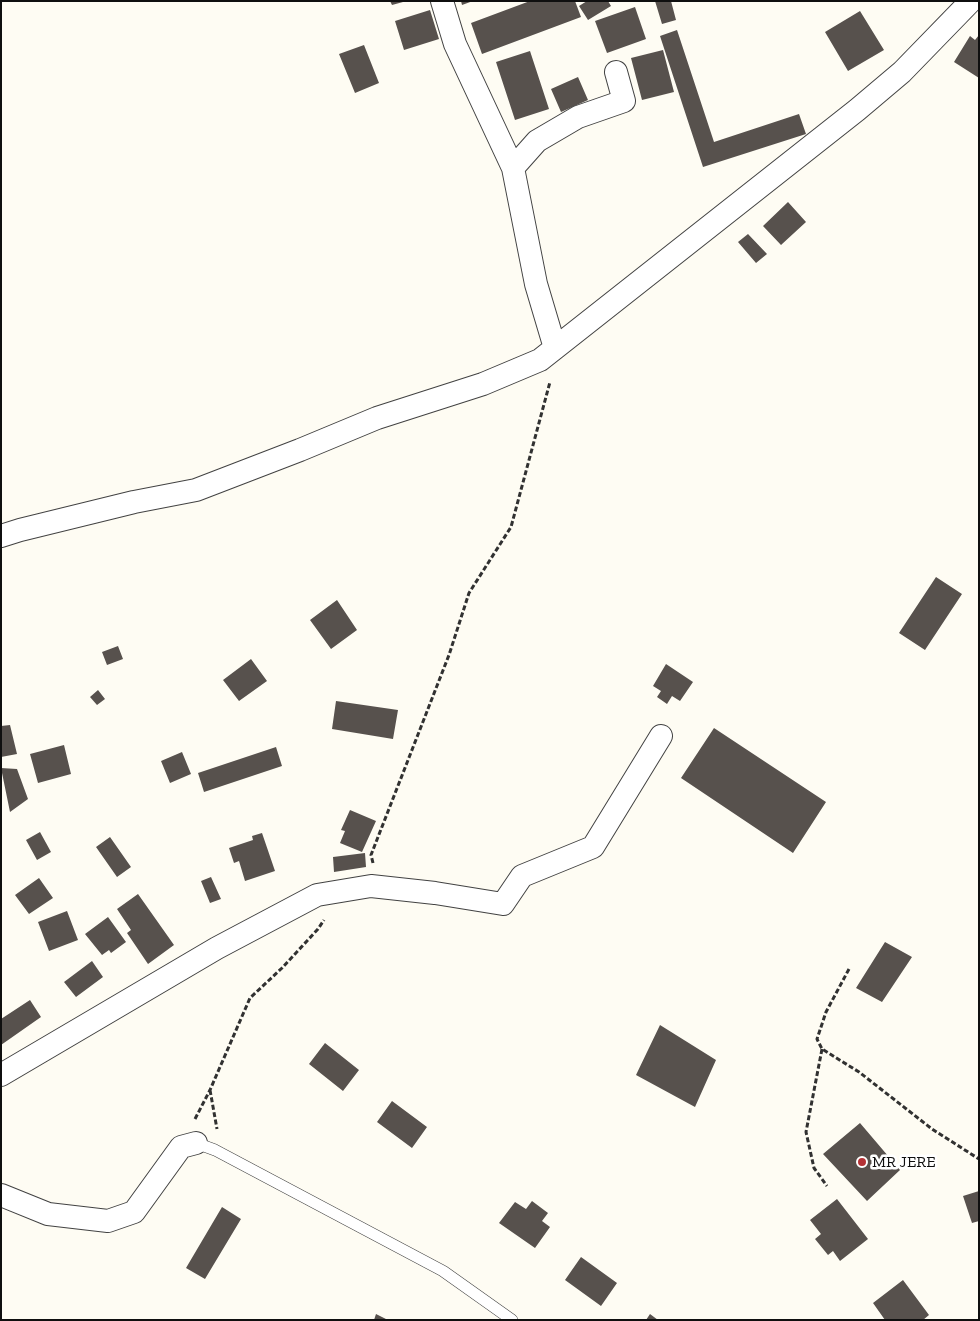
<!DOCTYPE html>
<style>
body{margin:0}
#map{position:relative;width:980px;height:1321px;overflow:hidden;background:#fefcf3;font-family:"Zilla Slab",serif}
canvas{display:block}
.frame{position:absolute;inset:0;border:2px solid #0f0f0f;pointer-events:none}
</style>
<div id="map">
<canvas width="980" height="1321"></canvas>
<div class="frame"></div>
</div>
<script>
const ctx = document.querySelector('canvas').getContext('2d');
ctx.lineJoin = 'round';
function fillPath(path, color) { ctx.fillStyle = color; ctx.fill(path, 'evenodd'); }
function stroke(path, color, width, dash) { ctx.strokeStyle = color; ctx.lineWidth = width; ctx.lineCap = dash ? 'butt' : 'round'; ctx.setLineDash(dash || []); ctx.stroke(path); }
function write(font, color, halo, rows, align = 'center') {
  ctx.font = font + ' "Zilla Slab",serif'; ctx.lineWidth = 5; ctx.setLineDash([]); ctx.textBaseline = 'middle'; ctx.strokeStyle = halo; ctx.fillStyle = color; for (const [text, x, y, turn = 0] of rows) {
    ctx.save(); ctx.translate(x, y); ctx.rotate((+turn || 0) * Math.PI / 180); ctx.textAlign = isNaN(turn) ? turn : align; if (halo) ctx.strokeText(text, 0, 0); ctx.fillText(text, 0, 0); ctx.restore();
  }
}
const building = new Path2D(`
 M390,1H403V2L392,5Z
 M461,1H473L462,5Z
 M530,1H575L581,17L482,54L471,23Z
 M587,1H608L611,6L588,20L579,6Z
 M655,1H671L676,20L662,24Z
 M635,7L646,39L607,53L595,21Z
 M430,10L439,39L404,50L395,21Z
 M860,11L884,50L848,71L825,32Z
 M677,30L714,142L799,114L806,134L703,167L660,36Z
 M979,35V78L954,62L970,36L975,40Z
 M364,45L379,83L355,93L339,54Z
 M663,50L674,92L642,100L631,58Z
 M530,51L549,109L515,120L496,62Z
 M578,77L588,100L561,112L551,89Z
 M788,202L806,222L781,245L763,226Z
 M748,234L767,254L756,263L738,242Z
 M936,577L962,594L925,650L899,633Z
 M337,600L357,630L331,649L310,620Z
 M118,646L123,659L107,665L102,652Z
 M251,659L267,681L239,701L223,680Z
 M666,664L693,682L680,701L672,696L667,704L657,697L661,691L653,686Z
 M98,690L105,699L97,705L90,697Z
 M336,701L398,710L393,739L332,729Z
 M10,725L17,754L1,757V726Z
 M714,728L826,802L793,853L681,778Z
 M64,745L71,774L38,783L30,754Z
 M276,747L282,766L204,792L198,773Z
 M182,752L191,774L170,783L161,761Z
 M1,768L17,769L28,799L10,812Z
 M350,810L376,821L362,852L340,843L345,831L341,830Z
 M40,832L51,852L37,860L26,840Z
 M262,833L275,871L245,881L239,861L234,863L229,848L253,840L252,836Z
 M110,837L131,867L117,877L96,847Z
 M365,853L366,867L334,872L333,857Z
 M211,877L221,899L210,903L201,881Z
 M39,878L53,898L29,914L15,895Z
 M138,894L174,945L148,964L127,933L131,930L117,909Z
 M67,911L78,940L49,951L38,922Z
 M108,917L126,942L111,953L109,950L102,955L85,934Z
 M885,942L912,957L882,1002L856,988Z
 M92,961L103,977L76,997L64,982Z
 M30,1000L41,1017L1,1045V1019Z
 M660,1025L716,1060L695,1107L636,1075Z
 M325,1043L359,1070L343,1091L309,1064Z
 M392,1101L427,1127L412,1148L377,1122Z
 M860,1123L900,1170L867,1201L823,1154Z
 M979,1191V1221L972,1223L963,1196Z
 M837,1199L868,1239L840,1261L833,1251L828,1255L815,1239L821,1234L810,1220Z
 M532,1201L548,1213L542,1221L550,1227L535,1248L499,1223L515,1202L526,1209Z
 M222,1207L241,1219L205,1279L186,1268Z
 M581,1257L617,1283L601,1306L565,1280Z
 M903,1280L929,1315L923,1320H885L873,1303Z
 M376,1314L388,1320H374Z
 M650,1314L658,1320H646Z`);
const path = new Path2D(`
 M373,863L371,855L449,655L469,593L511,527L550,382
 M849,969L826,1012L817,1039L822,1049L859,1072L932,1129L979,1159
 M822,1049L806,1132L814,1168L827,1186
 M210,1090L217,1129
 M195,1119L210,1090L250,998L282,968L318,929L324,920`);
const service = new Path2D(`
 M196,1143L215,1150L443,1271L512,1320`);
const minor = new Path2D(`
 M442,1L455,44L513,168
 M555,348L536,284L513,168L537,141L578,117L624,101L616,72
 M1,536L20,530L134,502L196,490L300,450L377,418L483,384L540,360L857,110L902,72L971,1
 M1,1075L217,948L317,895L371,886L435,893L503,904L522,876L593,847L661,736
 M1,1195L48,1214L108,1221L134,1212L181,1147L196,1143`);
const markers = [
 [862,1162,5,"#b43236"]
];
const poiNames = [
 ["MR JERE",872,1162]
];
fillPath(building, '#57514d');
stroke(service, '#424242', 12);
stroke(minor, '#424242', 24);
stroke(path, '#313131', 3, [5, 2.5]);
stroke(service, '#fff', 11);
stroke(minor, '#fff', 22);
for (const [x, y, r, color] of markers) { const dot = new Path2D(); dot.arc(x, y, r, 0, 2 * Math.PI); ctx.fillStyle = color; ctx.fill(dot); stroke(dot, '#fff', 2); }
write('16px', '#0f0f0f', '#fff', poiNames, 'left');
</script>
